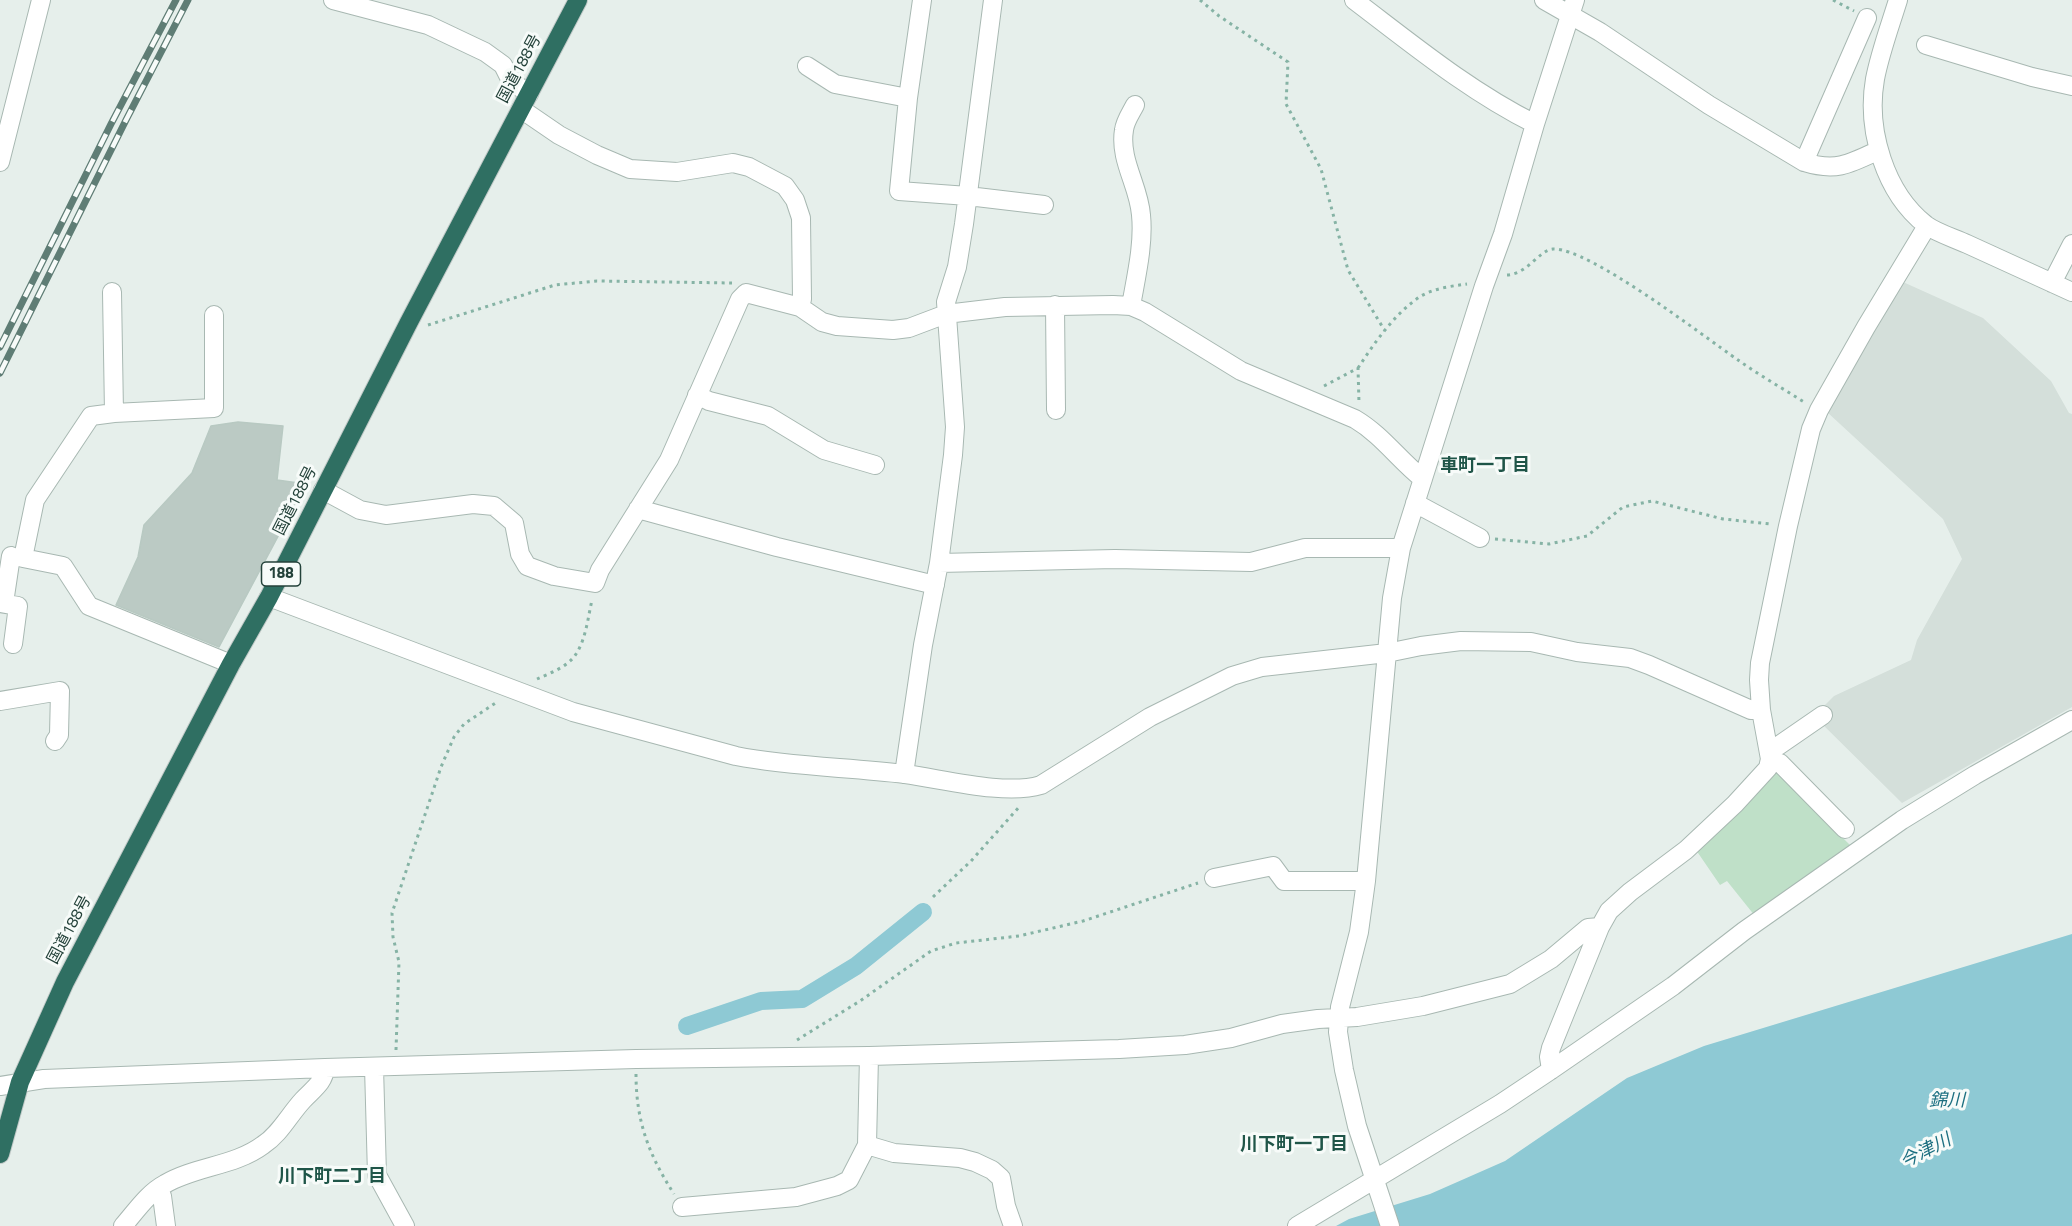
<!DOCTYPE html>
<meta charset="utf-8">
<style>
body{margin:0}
canvas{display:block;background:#e6efeb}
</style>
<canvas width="2072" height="1226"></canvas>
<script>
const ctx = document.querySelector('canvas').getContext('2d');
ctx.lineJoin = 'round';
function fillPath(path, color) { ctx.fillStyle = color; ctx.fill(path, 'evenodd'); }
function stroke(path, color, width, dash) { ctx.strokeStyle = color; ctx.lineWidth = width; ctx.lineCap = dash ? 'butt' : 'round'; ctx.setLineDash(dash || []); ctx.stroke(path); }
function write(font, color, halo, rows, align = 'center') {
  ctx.font = font + ' "Titillium Web","Noto Sans JP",sans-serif'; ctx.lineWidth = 6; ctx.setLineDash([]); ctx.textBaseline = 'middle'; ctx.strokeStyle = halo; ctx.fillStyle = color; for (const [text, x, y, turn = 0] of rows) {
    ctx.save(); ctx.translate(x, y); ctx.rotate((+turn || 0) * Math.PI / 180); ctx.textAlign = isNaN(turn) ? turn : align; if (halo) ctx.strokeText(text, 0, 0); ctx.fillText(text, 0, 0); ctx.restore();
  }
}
const built = new Path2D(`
 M1903,282L1983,318L2051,381L2069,413L2072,414V707L1902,803L1814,716L1834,696L1911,660L1917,640L1962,559L1943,519L1827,412L1868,337Z`);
const green = new Path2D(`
 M1776,772L1850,845L1755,916L1727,881L1720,885L1696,850Z`);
const water = new Path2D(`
 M2072,934V1226H1336L1349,1219L1430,1194L1505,1161L1627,1078L1704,1046Z`);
const canal = new Path2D(`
 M687,1026L761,1001L802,999L856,966L923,912`);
const building = new Path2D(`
 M238,422L283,426L277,480L306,484L219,647L116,605L138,557L144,525L192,473L211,426Z`);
const path = new Path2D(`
 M1200,0L1219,16L1288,62L1286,104L1321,169L1348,270L1385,331
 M1833,0L1854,11
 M1507,275C1528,274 1539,250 1553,249C1590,248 1703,336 1738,360C1759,375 1782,388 1804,402
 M428,325L555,285L597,281L732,283
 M1358,368C1375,342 1395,313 1421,296C1435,288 1452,286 1467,284
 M1324,386L1358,368L1359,403
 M1495,539L1549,544L1587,536L1623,507L1652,501L1723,519L1771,524
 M537,679C550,673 568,667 576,654C586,639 588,617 592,600
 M933,897L971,861L1020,806
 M797,1040L860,1001L931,951L956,943L1019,936L1083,921L1198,883
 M396,1050L399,962L393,937L392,913L441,767L454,737L464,724L497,702
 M636,1074C636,1122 649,1155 674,1194`);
const minor = new Path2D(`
 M333,0L428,25L485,52L503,65L511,81L529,94
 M922,0L908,98L899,191L968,196L1044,205
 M1354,0C1412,44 1469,91 1535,124
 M1544,0L1600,32L1709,105L1804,162C1836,172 1850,164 1879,150
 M1898,0C1890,26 1880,53 1875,79C1866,130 1885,193 1926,225C1937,233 1954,238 1967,244C2002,260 2037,276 2072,292
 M1926,45L2032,77L2072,86
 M807,66L835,84L908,98
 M521,109L559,135L597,155L630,169L677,172L733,163L749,167L785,186L795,200L801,218L802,299L800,307
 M0,162L41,0
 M1804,162L1867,18
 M2052,283L2072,244
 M112,292L114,413
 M1055,305L1056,410
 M1131,306C1136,277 1144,244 1141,215C1139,186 1119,160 1124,130C1125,121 1131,113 1135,105
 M214,315V408L114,413L91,416L35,500L23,558L63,566L89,606L231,664
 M697,395L709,401L768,416L824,450L875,465
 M323,490L360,510L386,515L473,504L494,506L514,523L520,554L527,566L554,576L595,583L600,570L669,460L740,299L746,293L800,307L822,322L837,326L893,330L909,328L946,314L1005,307L1113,305L1131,306L1145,312L1241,371L1355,419C1382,435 1399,460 1423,479
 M1415,503L1480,538
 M638,509L777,547L935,585
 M939,563L1115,559L1251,562L1305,548H1401
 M269,597L573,712L736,756C792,767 849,767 905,774C943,779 1005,796 1041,785L1150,717L1232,676L1262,667L1387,653L1421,646L1461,641L1531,642L1577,652L1630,658L1649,665L1751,710H1761
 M0,603L18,606L13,644
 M4,603L11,556
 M0,701L60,691L59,735L55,741
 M1768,747L1778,746L1823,715
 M1770,759L1780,763L1845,829
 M904,774L923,645L939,563L953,455L955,427L946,302L957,267L964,224L993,0
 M1214,878L1273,866L1284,881H1366
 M374,1067L377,1175L405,1226
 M1551,1070L1549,1057L1551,1048L1600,927L1609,911L1630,892L1686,850L1735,804L1768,768L1770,759L1761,710L1759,680L1760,663L1788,526L1811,429L1819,410L1866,327L1927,226
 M0,1086L44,1079L325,1068L636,1059L869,1056L1119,1049L1185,1045L1231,1038L1282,1024L1318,1019L1357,1017L1423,1006L1510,984L1551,959L1588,928L1600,927
 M867,1145L894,1153L960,1158L975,1162L992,1170L1001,1178L1006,1206L1013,1226
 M157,1190L162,1196L166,1226
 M682,1207L796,1197L837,1186L849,1180L867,1145L869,1056
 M123,1226C136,1211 148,1193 165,1184C196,1166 235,1166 263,1145C280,1134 289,1115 303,1100C313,1089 324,1083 325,1068
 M1297,1226L1500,1104L1551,1070L1673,986L1744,931L1902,820L1975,775L2072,720
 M1390,1226L1357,1126L1344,1070L1338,1032L1340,1007L1359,932L1366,881L1392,598L1401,548L1484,286L1503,234L1535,124L1575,0`);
const highway = new Path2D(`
 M0,1154L20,1082L65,982L231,664L269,597L409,322L578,0`);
const rail = new Path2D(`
 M0,347L111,124L176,0
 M0,373L126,120L188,0`);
const shields = [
 [281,574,39]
];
const shieldNames = [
 ["188",281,574]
];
const streetNames = [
 ["国道188号",520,69,-62],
 ["国道188号",296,501,-63],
 ["国道188号",70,930,-62]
];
const neighbourhoodNames = [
 ["車町一丁目",1485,467],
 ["川下町一丁目",1294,1146],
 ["川下町二丁目",332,1178]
];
const waterNames = [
 ["錦川",1947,1102],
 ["今津川",1926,1152,-27]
];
fillPath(built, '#d4dfda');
fillPath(green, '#bfe0c8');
fillPath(water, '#8ec9d4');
stroke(canal, '#8ec9d4', 18);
fillPath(building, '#bbcac4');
stroke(building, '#b8c9c2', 1.5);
stroke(minor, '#a8b8b2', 20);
stroke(highway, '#c2cac8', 20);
stroke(path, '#86b3a5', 3, [3, 4.5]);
stroke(minor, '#fff', 18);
stroke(highway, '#2f6f62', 18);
stroke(rail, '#5f7d75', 7);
stroke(rail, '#f7fbf9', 4.5, [14]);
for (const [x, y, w] of shields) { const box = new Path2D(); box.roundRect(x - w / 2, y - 12, w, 24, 4.5); ctx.fillStyle = '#f7fbf9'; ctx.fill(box); stroke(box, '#24423a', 1.5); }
write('bold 15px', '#24423a', null, shieldNames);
write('16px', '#24423a', '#f7fbf9', streetNames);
write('bold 18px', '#1f5548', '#f7fbf9', neighbourhoodNames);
write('italic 18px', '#1c6f80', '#f7fbf9', waterNames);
</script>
